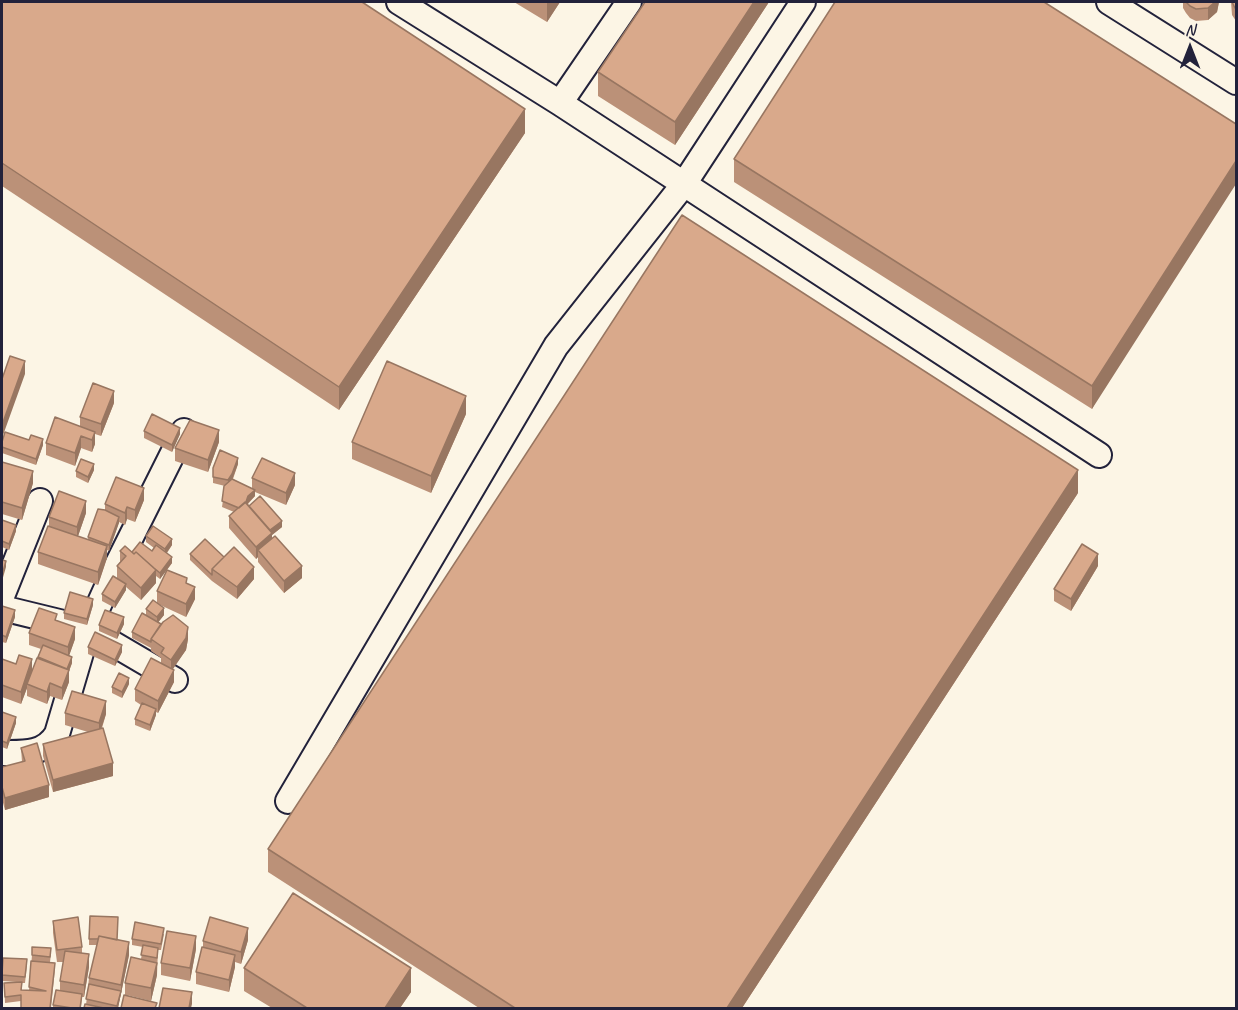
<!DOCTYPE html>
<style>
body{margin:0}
#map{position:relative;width:1238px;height:1010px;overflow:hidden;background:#fcf5e5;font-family:Caveat,sans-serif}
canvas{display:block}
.frame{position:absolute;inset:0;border:3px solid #22223b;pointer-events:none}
.north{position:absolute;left:1160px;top:18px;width:60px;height:60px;-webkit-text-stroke:4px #fcf5e5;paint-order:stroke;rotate:0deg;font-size:16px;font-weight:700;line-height:24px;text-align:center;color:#22223b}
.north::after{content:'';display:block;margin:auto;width:21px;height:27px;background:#22223b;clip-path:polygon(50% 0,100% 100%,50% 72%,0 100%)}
</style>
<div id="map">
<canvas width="1238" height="1010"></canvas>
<div class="frame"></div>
<div class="north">N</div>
</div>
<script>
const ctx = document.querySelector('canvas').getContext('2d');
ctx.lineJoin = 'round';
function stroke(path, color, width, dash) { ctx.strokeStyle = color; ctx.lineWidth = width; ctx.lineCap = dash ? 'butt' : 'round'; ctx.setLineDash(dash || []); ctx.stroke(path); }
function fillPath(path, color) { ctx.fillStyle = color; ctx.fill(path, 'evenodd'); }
const minor = new Path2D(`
 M399,2L560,103L1099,455
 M1109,2L1236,82
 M560,103L629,2
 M2,596L40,501
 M2,608L88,629L116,567L184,431
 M2,753C23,753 44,755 57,734L88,629L175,680
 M288,801L556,346L684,184L803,2`);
const wall = new Path2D(`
 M2,2L525,133L339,410L2,186Z
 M514,2H560L547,22Z
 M769,2L675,145L598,96V72Z
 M1183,2H1219L1217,12L1208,20L1196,21L1190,18L1186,13L1183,8Z
 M1231,2H1236V21L1232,15Z
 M1236,124L1092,409L734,182V159Z
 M114,403L101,436L95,434V444L92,452L81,448L75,466L46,455V443L80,426V417Z
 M466,414L431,493L352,459V442Z
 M144,431L180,434L172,452L144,438Z
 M29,440L43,445L36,465L2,453V442Z
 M219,442L208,472L175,461V448Z
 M2,462L33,483L22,520L2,514Z
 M238,464L233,479L252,489V478L295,485L286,505L255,492V496L248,504L282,527L272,535V538L302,578L284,593L258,562V557L256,559L229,528V516L234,512L222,507L225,486L213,483V468Z
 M94,470L88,483L76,477V471Z
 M1078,493L742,1008H479L268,872V849Z
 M144,500L135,522L127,519L125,525L119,522L109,551L107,550V558L98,585L38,564V552L49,526V517L86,513L78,536L88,540V537L105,510V504Z
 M2,520L16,531L9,550L2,547Z
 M146,536L172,545L167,553L172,563L160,579L156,576V583L141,600L126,587V590L115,608L102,601V594L117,578V566L120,562V551L132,552L152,551L154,548L146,542Z
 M190,554L224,557L254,579L237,599L212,581L190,560Z
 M1098,566L1071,611L1054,601V589Z
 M187,583L195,599L186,617L158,604L164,615L158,622L188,639L186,650L172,669L174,682L158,713L156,712V715L150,731L135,725V719L141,705L135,701V689L161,663V658L151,651V648L132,638V632L146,615V609L157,603V591Z
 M93,605L87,625L64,619V613Z
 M2,606L15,617L6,643L2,642Z
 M57,621L75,639L69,655L72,663L69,671V682L62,700L50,696L47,704L27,696V688L21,704L2,697V659L32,670L41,649L29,645V633Z
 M124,624L117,639L99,631V625Z
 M88,647L122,652L115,666L88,654Z
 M129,684L122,698L112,693V687Z
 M2,712L16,723L7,749L2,747Z
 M65,713L106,714L102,728L113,776L53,792L43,756V744L88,732L65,725Z
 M21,748L49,797L5,810L2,799V767L22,762Z
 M53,921L82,947V953L89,967L84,997H82L81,1008H53V1005L60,990V981L64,962H57L53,933Z
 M164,934L161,950H158L157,975L151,1001L127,995L157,1008L125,995V983L141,959L143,947L132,945V939Z
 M89,939L117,940L129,955L118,1008H84L86,1005L89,978L97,945H89Z
 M248,940L241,964L235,962V967L229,992L196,984V972L203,947V941Z
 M196,949L190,981L161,975V963Z
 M51,954L50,962L55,969L51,1008L21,1001L5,1003L4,983L16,982L2,981V975L27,965L25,983H22V990H29L32,955Z
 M244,968L411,992L400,1008H272L244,991Z`);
const shadedWall = new Path2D(`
 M547,2H560L547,22Z
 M754,2H769L675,145V122Z
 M1215,2H1219L1217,12L1208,20V8Z
 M525,109V133L339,410V387Z
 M1236,161V184L1092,409V386Z
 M25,361V374L2,438V425Z
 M114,391V403L101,436V424Z
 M466,396V414L431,493V476Z
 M180,428V434L172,452V445Z
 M219,430V442L208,472V460Z
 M95,432V444L92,452V440Z
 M81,436V448L75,466V453Z
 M43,439V445L36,465V459Z
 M238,458V464L232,480L228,486V480Z
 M94,464V470L88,483V477Z
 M1078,470V493L742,1008H727Z
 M33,471V483L22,520V508Z
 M295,473V485L286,505V493Z
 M144,488V500L135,522V510Z
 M255,490V496L248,503L243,516V509L248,496Z
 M86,501V513L77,539V527Z
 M127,507V519L125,525V513Z
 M119,517V523L109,551V545Z
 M282,521V527L272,535V545L258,550V557L256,559V547L268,532Z
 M16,525V531L9,550V544Z
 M172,539V545L165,555V549Z
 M107,546V558L98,585V572Z
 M1098,554V566L1071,611V599Z
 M172,557V563L160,579V573Z
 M6,561V567L2,581V575Z
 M302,566V578L284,593V581Z
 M254,567V579L237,599V587Z
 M156,570V583L141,600V588Z
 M126,584V590L115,608V602Z
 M195,587V599L186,617V604Z
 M93,599V605L87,625V619Z
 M164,608V615L157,624V617Z
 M15,610V617L6,643V637Z
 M124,617V624L117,639V633Z
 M75,627V639L68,659V647Z
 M188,627V639L186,650L171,672V660Z
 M122,645V652L115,666V660Z
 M72,657V663L69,671V682L62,700V688L67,669Z
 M32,659V671L27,684V688L21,704V692Z
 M174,670V682L158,713V701Z
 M129,678V684L122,698V692Z
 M50,683V696L47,704V692Z
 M106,701V714L99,735V723Z
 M156,709V715L150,731V725Z
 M16,717V723L7,749V743Z
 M113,763V776L53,792V780Z
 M49,785V797L5,810V798Z
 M248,928V940L241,964V952Z
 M196,936V949L190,981V968Z
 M129,942V955L118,1008H117L121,991V985Z
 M89,954V967L84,997V985Z
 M235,955V967L229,992V980Z
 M157,963V975L151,1001V988Z
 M411,968V992L400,1008H385Z
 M192,992V1004L191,1008H189Z`);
const building = new Path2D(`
 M2,2H362L525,109L339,387L2,163Z
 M645,2H754L675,122L598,72Z
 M835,2H1044L1236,124V161L1092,386L734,159Z
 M1186,2H1215L1208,8L1196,9L1190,6Z
 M1232,2H1236V9L1235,8Z
 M682,215L1078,470L727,1008H515L268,849Z
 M10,356L25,361L2,425V379Z
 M387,361L466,396L431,476L352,442Z
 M93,383L114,391L101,424L80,417Z
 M152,414L180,428L172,445L144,431Z
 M55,417L95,432L92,440L81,436L75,453L46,443Z
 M190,420L219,430L208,460L175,448Z
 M5,432L29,440L31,435L43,439L36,459L2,447V442Z
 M220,450L238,458L232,474L228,480L213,477V468Z
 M262,458L295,473L286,493L252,478Z
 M81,459L94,464L88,477L76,471Z
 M2,462L33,471L22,508L2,502Z
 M116,477L144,488L135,510L127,507L125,513L105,504Z
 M232,479L255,490L248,496L246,502L239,508L222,501L224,486Z
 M59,491L86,501L77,527L49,517Z
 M260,496L282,521L270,530L249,506Z
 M245,502L272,533L256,547L229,516Z
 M98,509L105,510L119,517L109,545L88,537Z
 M2,520L16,525L9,544L2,541Z
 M48,526L107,546L98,572L38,552Z
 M153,526L172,539L165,549L146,536Z
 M275,536L302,566L284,581L258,550Z
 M205,539L224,557L212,569V575L190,554Z
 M140,542L152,551L156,545L172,557L160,573L154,568L136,552L134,554L132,552Z
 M1082,544L1098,554L1071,599L1054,589Z
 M125,546L134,554L136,552L156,570L141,588L117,566L126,556L120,551Z
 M234,547L254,567L237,587L212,569Z
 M2,560L6,561L2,575Z
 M167,570L187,578L186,583L195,587L186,604L157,591Z
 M113,576L126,584L115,602L102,594Z
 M70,592L93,599L87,619L64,613Z
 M153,600L164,608L157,617L146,609Z
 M2,606L15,610L6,637L2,635Z
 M39,608L57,614L55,620L75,627L68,647L29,633Z
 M105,610L124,617L117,633L99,625Z
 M142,613L161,624L151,639V642L132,632Z
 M173,615L188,627L186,638L171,660L161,653L164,648L151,639L163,622Z
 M95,632L122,645L115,660L88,647Z
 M43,645L72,657L67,669L38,657Z
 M19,655L32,659L21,692L2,685V659L16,664Z
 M37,658L69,670L62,688L50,683L47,692L27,684Z
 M151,658L174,670L158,701L135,689Z
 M119,673L129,678L122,692L112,687Z
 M72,691L106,701L99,723L65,713Z
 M142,703L156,709L150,725L135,719Z
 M2,712L16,717L7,743L2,741Z
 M103,728L113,763L53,780L43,744Z
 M37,743L49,785L5,798L2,787V767L25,761L21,748Z
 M293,893L411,968L385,1008H307L244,968Z
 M90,916L118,917L117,940L99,936L98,939H89Z
 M78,917L82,947L57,950L53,921Z
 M210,917L248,928L241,952L203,941Z
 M135,922L164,928L161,944L132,939Z
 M167,931L196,936L190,968L161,963Z
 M99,936L129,942L121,985L89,978Z
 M143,945L158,948L157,958L141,955Z
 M32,947L51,948L50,957L32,955Z
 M202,947L235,955L229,980L196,972Z
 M65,951L89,954L84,985L60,981Z
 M131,957L157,963L151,988L125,983Z
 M3,958L27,959L25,977L2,975Z
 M31,961L55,963L50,1008H21V995L5,997L4,983L22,982L21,990L46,991L29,987Z
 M89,984L121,991L117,1006L86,999Z
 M163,988L192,992L189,1008H159Z
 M56,990L82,994L80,1008H72L53,1005Z
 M124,995L157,1003L155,1008H121Z
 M85,1004L104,1008H84Z`);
stroke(minor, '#22223b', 28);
stroke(minor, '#fcf5e5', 24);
fillPath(wall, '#bb9178');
fillPath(shadedWall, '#987661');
fillPath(building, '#d9a98b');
stroke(building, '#987661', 1.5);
</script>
